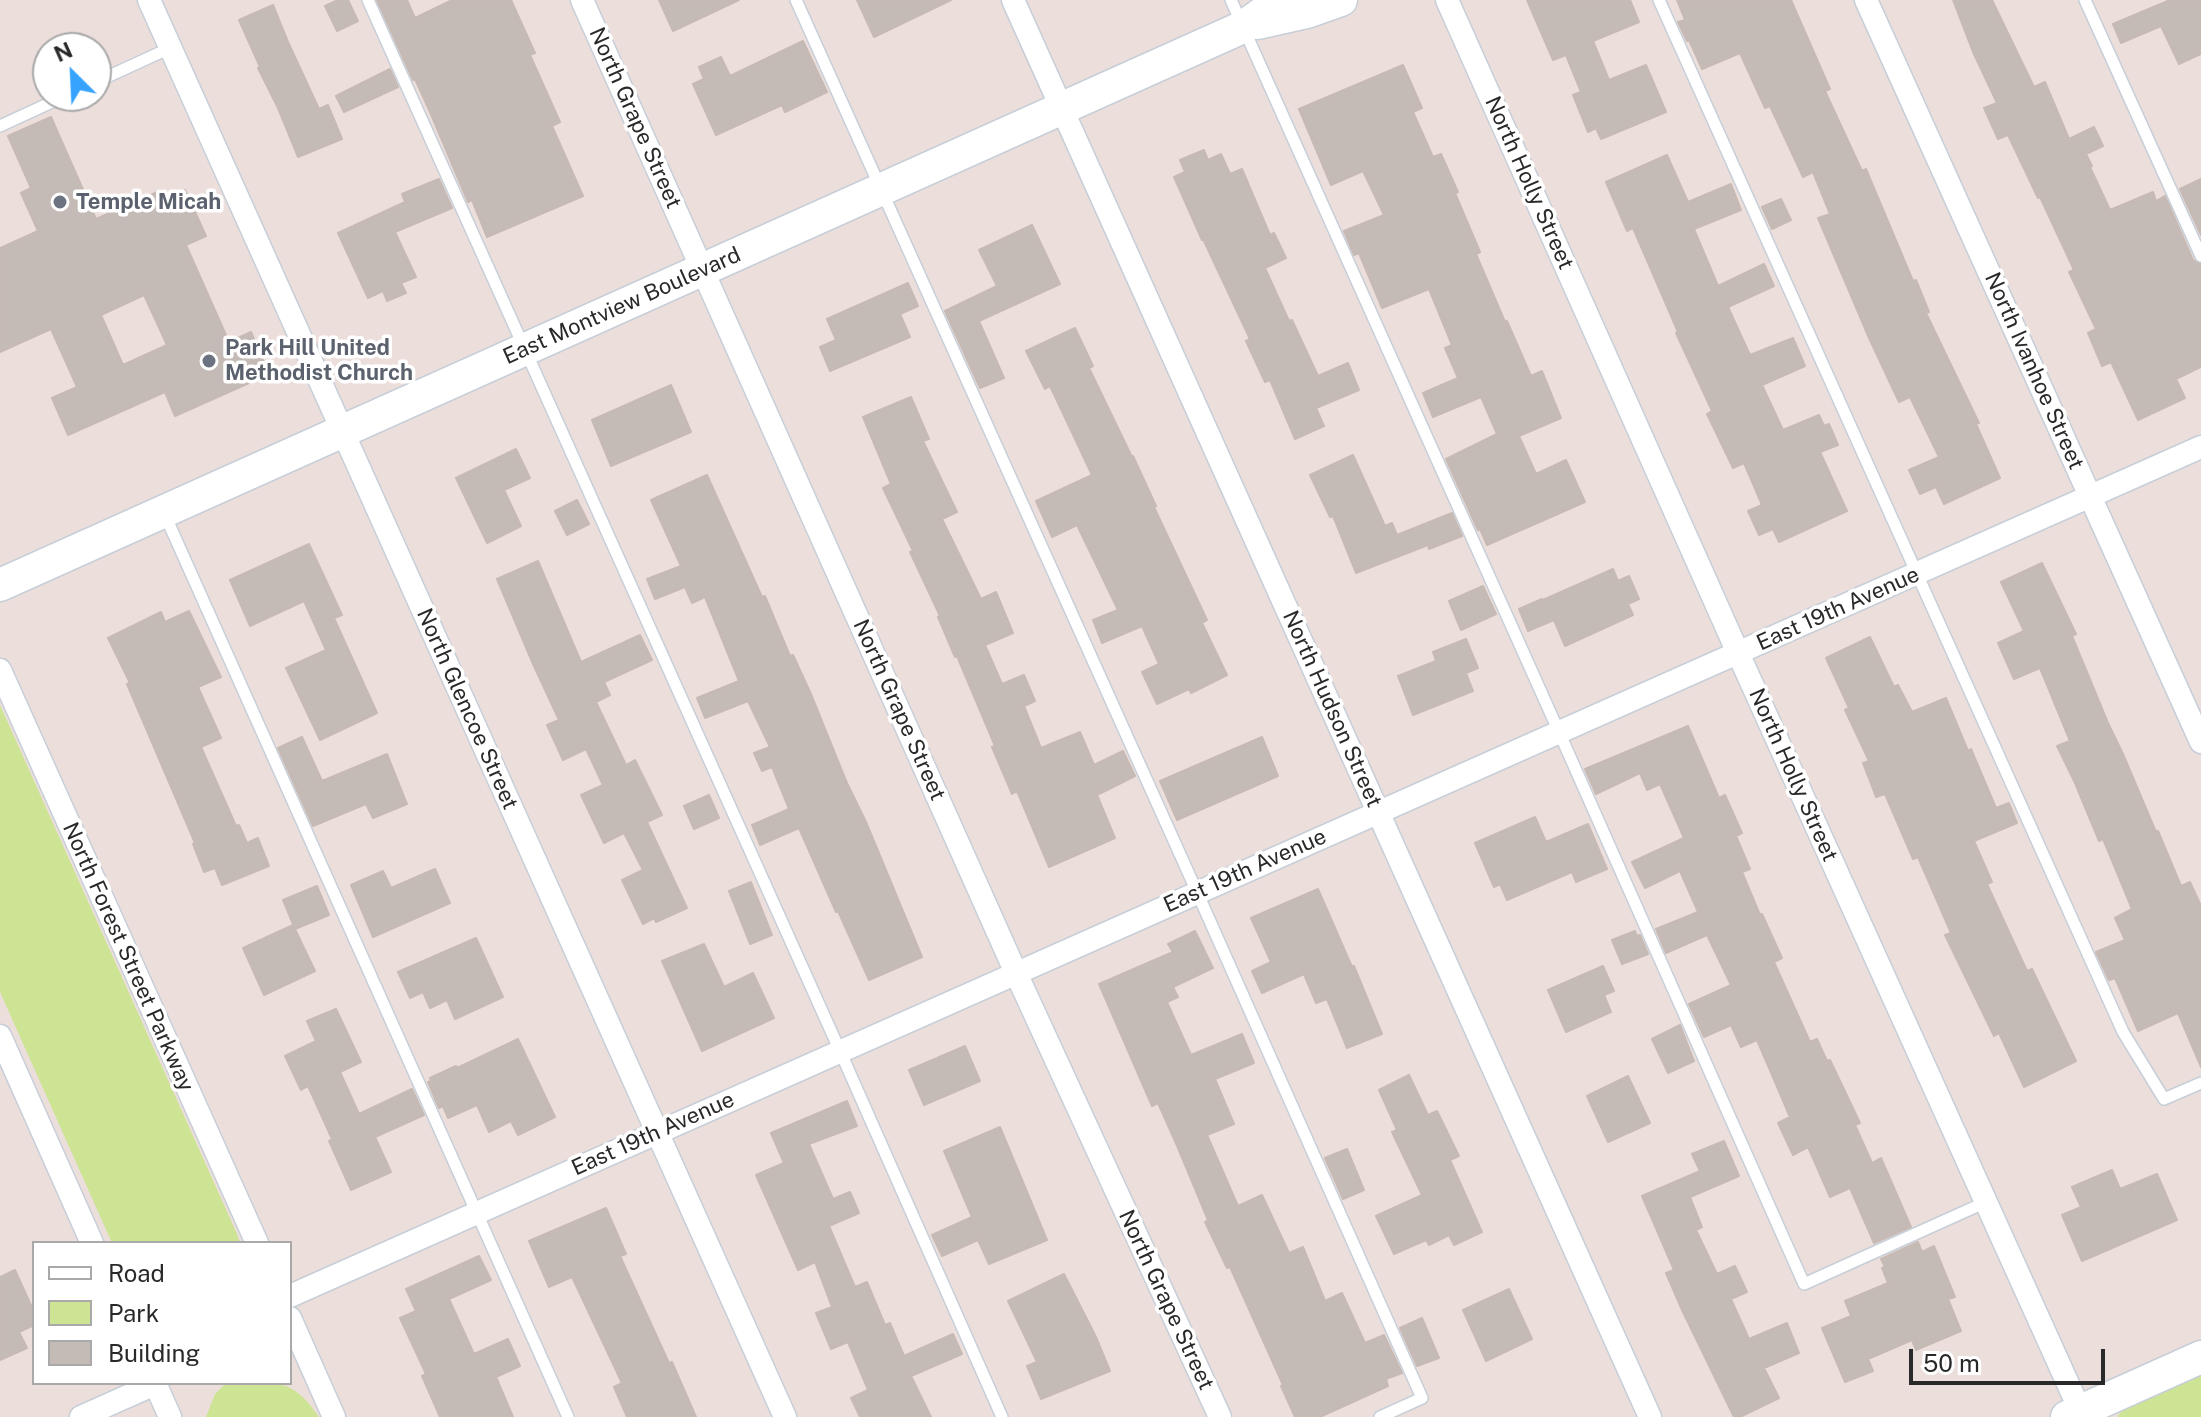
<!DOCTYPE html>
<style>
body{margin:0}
#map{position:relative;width:2201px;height:1417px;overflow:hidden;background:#ecdedb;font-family:"Public Sans",sans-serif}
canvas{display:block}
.legend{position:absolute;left:32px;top:1241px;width:260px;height:144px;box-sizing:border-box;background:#fff;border:2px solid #a9a9a9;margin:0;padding:10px 14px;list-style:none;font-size:24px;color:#292929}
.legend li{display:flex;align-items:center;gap:16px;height:40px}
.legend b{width:40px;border:2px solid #a9a9a9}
.north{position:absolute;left:32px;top:32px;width:80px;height:80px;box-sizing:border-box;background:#fff;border:2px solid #a9a9a9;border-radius:50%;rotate:336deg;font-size:22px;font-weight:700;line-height:32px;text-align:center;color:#292929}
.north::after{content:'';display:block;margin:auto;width:28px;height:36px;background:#36a4fe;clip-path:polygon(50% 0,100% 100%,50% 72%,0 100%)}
.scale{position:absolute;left:1909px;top:1349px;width:196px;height:36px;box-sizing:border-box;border:4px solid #292929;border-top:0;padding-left:10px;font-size:24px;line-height:28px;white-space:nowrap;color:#292929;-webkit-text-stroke:6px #fff;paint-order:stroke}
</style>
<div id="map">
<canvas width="2201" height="1417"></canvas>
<ul class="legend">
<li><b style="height:10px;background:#fff"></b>Road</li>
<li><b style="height:22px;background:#cde495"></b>Park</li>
<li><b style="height:22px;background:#c4bab6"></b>Building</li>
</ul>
<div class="north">N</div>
<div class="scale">50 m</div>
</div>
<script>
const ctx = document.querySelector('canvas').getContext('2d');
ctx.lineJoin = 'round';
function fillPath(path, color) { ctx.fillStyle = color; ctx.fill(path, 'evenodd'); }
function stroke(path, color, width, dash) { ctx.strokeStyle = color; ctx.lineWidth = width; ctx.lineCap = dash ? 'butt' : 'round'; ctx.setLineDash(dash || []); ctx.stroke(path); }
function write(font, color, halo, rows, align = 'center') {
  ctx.font = font + ' "Public Sans",sans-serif'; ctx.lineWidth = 7; ctx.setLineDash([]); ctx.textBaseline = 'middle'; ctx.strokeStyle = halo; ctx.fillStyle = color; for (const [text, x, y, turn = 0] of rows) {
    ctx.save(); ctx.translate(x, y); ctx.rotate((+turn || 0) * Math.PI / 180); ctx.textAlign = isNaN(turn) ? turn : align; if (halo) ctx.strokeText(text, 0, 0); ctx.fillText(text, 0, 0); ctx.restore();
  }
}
const green = new Path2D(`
 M0,705L237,1234L240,1243H112L0,992Z
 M2201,1373V1417H2118L2119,1414L2126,1407Z
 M226,1383C272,1383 290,1374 319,1417H206L215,1394Z`);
const building = new Path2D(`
 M338,0H348L358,21L337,31L325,6Z
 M377,0H407L415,18L452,0H511L535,53L530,55L560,122L552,126L583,196L487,237L472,200L468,202L430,112L415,79L413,80Z
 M659,0H739L673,31Z
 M857,0H951L874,37Z
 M1527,0H1630L1639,22L1593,41L1609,80L1646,65L1666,112L1601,139L1596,128L1588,132L1573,95L1581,92L1566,55L1553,60Z
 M1677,0H1791L1830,89L1825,91L1862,171L1866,169L1913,281L1916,280L1929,312L1926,313L1979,423L1976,424L2000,478L1944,504L1936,487L1920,494L1909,470L1939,457L1910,397L1899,402L1869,338L1818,218L1830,214L1813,172L1803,177L1770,106L1765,108L1740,53L1702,69L1689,40L1687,41L1678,22L1685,20Z
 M1953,0H1992L2034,87L2045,82L2069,139L2094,127L2103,146L2086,154L2092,166L2090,167L2110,210L2153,192L2156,201L2165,196L2193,260L2201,264V367L2176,379L2185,398L2138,420L2111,362L2102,366L2088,333L2096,329L2069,272L2074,270L2040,197L2038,198L2008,135L1998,139L1984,108L1997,103L1973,52Z
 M2170,0H2201V54L2179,64L2161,26L2121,43L2113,24Z
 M273,5L288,42L319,109L328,105L342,139L298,157L278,108L258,68L260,67L239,20Z
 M803,41L827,92L785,112L782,105L716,135L693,84L704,79L699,67L721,57L730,76Z
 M1403,65L1422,108L1413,112L1433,157L1441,154L1458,192L1455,193L1480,252L1476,254L1505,322L1507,321L1531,376L1542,371L1561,418L1519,436L1536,474L1566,460L1585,502L1487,545L1480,529L1478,530L1446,459L1497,434L1481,397L1433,417L1423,393L1458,378L1445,348L1452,345L1429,289L1382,308L1359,253L1354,255L1344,231L1384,215L1363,171L1331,185L1299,109Z
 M390,69L398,87L344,112L336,96Z
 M51,117L96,219L162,190L166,199L185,190L206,236L186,245L229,342L251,332L265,365L245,375L249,383L175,416L165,392L68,435L52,398L77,387L51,329L0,352V248L38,231L21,193L31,188L8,136ZM144,295L167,345L123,365L101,315Z
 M1204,150L1208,160L1221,154L1230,174L1242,169L1270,235L1274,233L1286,258L1265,268L1289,321L1292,320L1318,376L1348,363L1359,390L1316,408L1324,426L1295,439L1270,380L1265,382L1246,341L1250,339L1203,239L1202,240L1174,177L1185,172L1180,160Z
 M1667,155L1688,202L1731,184L1741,210L1694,229L1718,286L1764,264L1774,286L1728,307L1750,355L1793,338L1805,366L1762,385L1783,430L1819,415L1824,426L1829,424L1838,445L1820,452L1847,511L1779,542L1773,529L1759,535L1748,511L1762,505L1744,463L1733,468L1707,414L1712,411L1676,333L1678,332L1633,228L1627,231L1606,182Z
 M439,179L452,208L395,232L416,277L401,283L406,293L387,301L383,291L368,298L338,233L405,202L402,194Z
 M2201,179V235L2180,189Z
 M1781,199L1791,220L1772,229L1762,207Z
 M1032,225L1060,284L979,321L1004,378L980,388L945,311L997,286L979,250Z
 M908,283L918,306L900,314L910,337L830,371L820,347L836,340L827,319Z
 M1075,328L1093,366L1089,368L1132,457L1133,456L1156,506L1154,507L1207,620L1202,623L1227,675L1191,693L1189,689L1157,704L1142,672L1159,664L1142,626L1102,643L1093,620L1118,610L1077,525L1052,537L1036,501L1092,475L1050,386L1045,389L1026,351Z
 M671,385L691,432L611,466L592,420Z
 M911,397L929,439L923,441L957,512L942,519L981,599L996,592L1013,633L985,645L1002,684L1024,675L1035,701L1024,706L1041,748L1080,732L1094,765L1123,751L1135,776L1097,795L1115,838L1049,867L1017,791L1012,794L992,747L995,746L957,656L955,657L938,617L940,616L910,552L913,551L883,488L891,484L863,417Z
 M516,449L530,478L504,490L521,526L487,543L456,478Z
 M1353,455L1385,526L1392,523L1397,535L1452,513L1462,536L1429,549L1428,545L1356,573L1333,516L1330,517L1310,475Z
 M707,475L762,597L765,596L790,656L793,655L811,694L847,783L866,822L922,957L869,980L838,911L836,912L799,828L760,845L752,825L789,809L772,767L762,771L754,753L770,747L748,701L705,718L697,698L739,681L705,597L692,603L685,587L655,599L647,579L681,566L651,500Z
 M577,500L589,524L567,535L555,511Z
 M309,544L342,615L334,618L377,713L320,740L286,668L326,650L304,601L250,626L230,580Z
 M538,561L581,662L640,635L652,660L604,682L610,695L596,702L626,765L635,760L662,815L647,822L687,908L656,922L654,918L643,924L622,880L643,870L624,833L604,843L581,795L603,785L586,749L563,760L547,725L559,720L533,664L497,579Z
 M2042,563L2076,634L2072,636L2108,723L2123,754L2156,832L2158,831L2181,886L2190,882L2201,906V1067L2178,1013L2138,1031L2115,978L2109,980L2096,952L2125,940L2115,918L2132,909L2103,839L2099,841L2075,783L2057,746L2070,741L2040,668L2014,679L1998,643L2024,631L2001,582Z
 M1613,569L1618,581L1629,576L1639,599L1628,604L1633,615L1565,646L1554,620L1528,631L1519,609L1542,599L1543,600Z
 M1483,586L1496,614L1461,630L1449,601Z
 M189,611L221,677L198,687L221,738L201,747L236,826L239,825L247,843L258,838L269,866L222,885L215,868L204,872L193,844L195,843L127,684L130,683L108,638L161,612L165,622Z
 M1870,637L1894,687L1898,685L1912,712L1946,698L1968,751L1971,749L1996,808L2009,803L2017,823L1974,841L1992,882L1987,884L2027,971L2032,969L2076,1061L2024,1087L1999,1033L1994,1036L1945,935L1951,933L1918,857L1913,859L1885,794L1876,797L1863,763L1869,761L1845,710L1849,708L1826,658Z
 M1466,639L1478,668L1466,673L1473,691L1413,715L1398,676L1436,661L1433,652Z
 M1688,726L1719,798L1725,795L1742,833L1736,836L1750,869L1742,872L1760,915L1762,914L1782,958L1774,962L1810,1042L1817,1039L1827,1061L1830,1060L1860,1123L1855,1125L1872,1163L1881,1158L1911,1227L1874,1243L1850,1188L1830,1197L1808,1147L1793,1155L1778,1123L1790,1117L1757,1040L1741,1047L1731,1025L1704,1037L1689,1004L1731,985L1707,935L1666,953L1656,929L1698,912L1680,871L1645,888L1632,862L1684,838L1660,784L1647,790L1640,773L1596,794L1585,769Z
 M302,737L322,781L387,754L407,804L373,818L366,804L313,826L278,748Z
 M1262,737L1278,776L1177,820L1160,781Z
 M709,795L719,818L694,829L684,806Z
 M1535,817L1546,842L1588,824L1607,869L1576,882L1572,872L1507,900L1500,884L1494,887L1475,843Z
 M435,869L450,903L373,937L351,885L383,871L391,888Z
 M751,882L772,935L750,944L729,891Z
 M317,886L329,915L295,929L283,900Z
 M1318,889L1352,967L1354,966L1382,1034L1347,1048L1327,999L1316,1003L1304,974L1262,993L1252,971L1271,962L1251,918Z
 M293,925L315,971L264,995L243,948Z
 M1195,931L1213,968L1173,987L1178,997L1167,1002L1191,1055L1242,1034L1254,1063L1215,1079L1234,1124L1207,1135L1238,1206L1262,1195L1289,1253L1303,1247L1325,1301L1342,1293L1365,1343L1384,1335L1402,1373L1386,1379L1388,1386L1320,1417H1295L1281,1386L1283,1385L1230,1267L1227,1268L1205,1222L1208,1220L1178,1148L1158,1103L1152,1106L1099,984L1173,952L1168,944Z
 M1635,931L1637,936L1640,935L1648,954L1622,964L1612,940Z
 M476,938L503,997L455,1019L447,1000L430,1008L423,992L410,998L398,972Z
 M704,944L724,987L753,973L774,1018L702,1051L662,961Z
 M1603,966L1614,991L1604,995L1611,1012L1566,1032L1548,990Z
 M336,1009L361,1062L340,1072L359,1114L412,1089L424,1115L375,1137L391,1172L351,1190L329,1141L332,1139L308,1086L301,1090L285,1056L316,1041L307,1021Z
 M1680,1025L1694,1061L1668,1073L1652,1039Z
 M518,1039L555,1117L518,1135L511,1121L489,1132L477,1105L448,1118L443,1106L439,1108L428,1082L431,1081L430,1078L456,1066L457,1068Z
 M965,1046L980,1081L924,1105L909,1070Z
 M1409,1075L1428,1115L1437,1111L1459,1156L1450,1160L1482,1232L1454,1245L1449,1235L1429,1245L1426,1240L1394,1254L1376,1216L1422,1195L1392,1132L1397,1130L1379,1090Z
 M1628,1076L1650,1123L1608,1142L1587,1096Z
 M847,1101L857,1126L809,1144L833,1199L850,1192L859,1213L829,1226L855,1287L867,1282L885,1325L890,1323L904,1356L953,1334L962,1354L911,1376L931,1417H860L851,1398L868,1390L848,1342L831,1349L816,1313L832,1307L815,1262L798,1270L756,1175L784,1163L771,1133Z
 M1000,1127L1047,1240L989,1264L978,1240L942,1256L932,1235L972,1217L944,1151Z
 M1724,1141L1739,1176L1690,1197L1702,1227L1696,1230L1717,1274L1735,1266L1747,1292L1731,1299L1749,1339L1787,1323L1799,1353L1764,1368L1779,1398L1740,1417H1734L1682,1310L1666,1273L1674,1270L1642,1196L1700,1171L1692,1154Z
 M1347,1149L1364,1190L1343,1199L1325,1158Z
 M2112,1170L2120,1189L2157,1174L2177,1220L2082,1261L2062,1215L2081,1207L2072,1187Z
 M606,1208L626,1254L620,1256L669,1363L672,1362L696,1417H627L614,1387L622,1383L572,1277L549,1287L529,1241Z
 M1918,1242L1922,1252L1934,1246L1955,1297L1948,1299L1961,1331L1916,1350L1912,1340L1868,1359L1873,1371L1845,1382L1822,1328L1851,1316L1845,1301L1888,1283L1882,1268L1885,1267L1881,1259Z
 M479,1256L491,1280L449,1299L474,1354L508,1339L520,1366L496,1377L513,1417H440L422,1376L426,1374L400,1318L416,1311L406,1289Z
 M15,1270L34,1312V1325L19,1332L27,1348L0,1360V1277Z
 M1064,1274L1096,1337L1110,1371L1041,1399L1027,1366L1037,1362L1008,1301Z
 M1509,1289L1532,1339L1486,1361L1463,1310Z
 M1422,1318L1439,1358L1417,1366L1400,1328Z`);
const lane = new Path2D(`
 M368,0L840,1051L1002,1417
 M796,0L1197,892L1422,1398L1380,1417
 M1231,0L1559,732L1804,1284L1986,1202
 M1659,0L2123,1032L2164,1099L2201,1083
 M2085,0L2201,256
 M96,82L170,48
 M0,126L65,96
 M165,515L568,1417`);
const street = new Path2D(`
 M149,0L785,1417
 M582,0L1016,973L1220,1417
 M1013,0L1650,1417
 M1447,0L1738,653L2083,1417
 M1866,0L2201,742
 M0,670L257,1243
 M0,1036L92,1243
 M290,1296L2201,447
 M290,1318L334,1417
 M155,1383L170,1417
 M81,1417L157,1383`);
const secondary = new Path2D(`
 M1258,23L1307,12L1341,0
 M0,585L1243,27L1281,0
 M2067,1417L2201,1357`);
const markers = [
 [60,202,8,"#6b7280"],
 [209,361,8,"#6b7280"]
];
const streetNames = [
 ["North Grape Street",635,118,66],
 ["North Holly Street",1529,183,66],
 ["East Montview Boulevard",622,306,-24],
 ["North Ivanhoe Street",2034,371,66],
 ["East 19th Avenue",1838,609,-24],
 ["North Glencoe Street",467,709,66],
 ["North Hudson Street",1332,709,66],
 ["North Grape Street",899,710,66],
 ["North Holly Street",1793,775,66],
 ["East 19th Avenue",1245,871,-24],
 ["North Forest Street Parkway",128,957,66],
 ["East 19th Avenue",653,1134,-24],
 ["North Grape Street",1166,1300,65]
];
const worshipNames = [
 ["Temple Micah",76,202],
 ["Park Hill United",225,348],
 ["Methodist Church",225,373]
];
fillPath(green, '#cde495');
fillPath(building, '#c4bab6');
stroke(building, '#c7bab4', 2);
stroke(lane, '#c6cfd8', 14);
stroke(street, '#c6cfd8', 25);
stroke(secondary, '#c6cfd8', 35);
stroke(lane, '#fff', 11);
stroke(street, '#fff', 22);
stroke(secondary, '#fff', 32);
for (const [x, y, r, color] of markers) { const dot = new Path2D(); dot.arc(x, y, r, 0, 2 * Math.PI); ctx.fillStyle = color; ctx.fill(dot); stroke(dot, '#fff', 3); }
write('22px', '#292929', '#fff', streetNames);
write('bold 22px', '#5b616d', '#fff', worshipNames, 'left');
</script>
